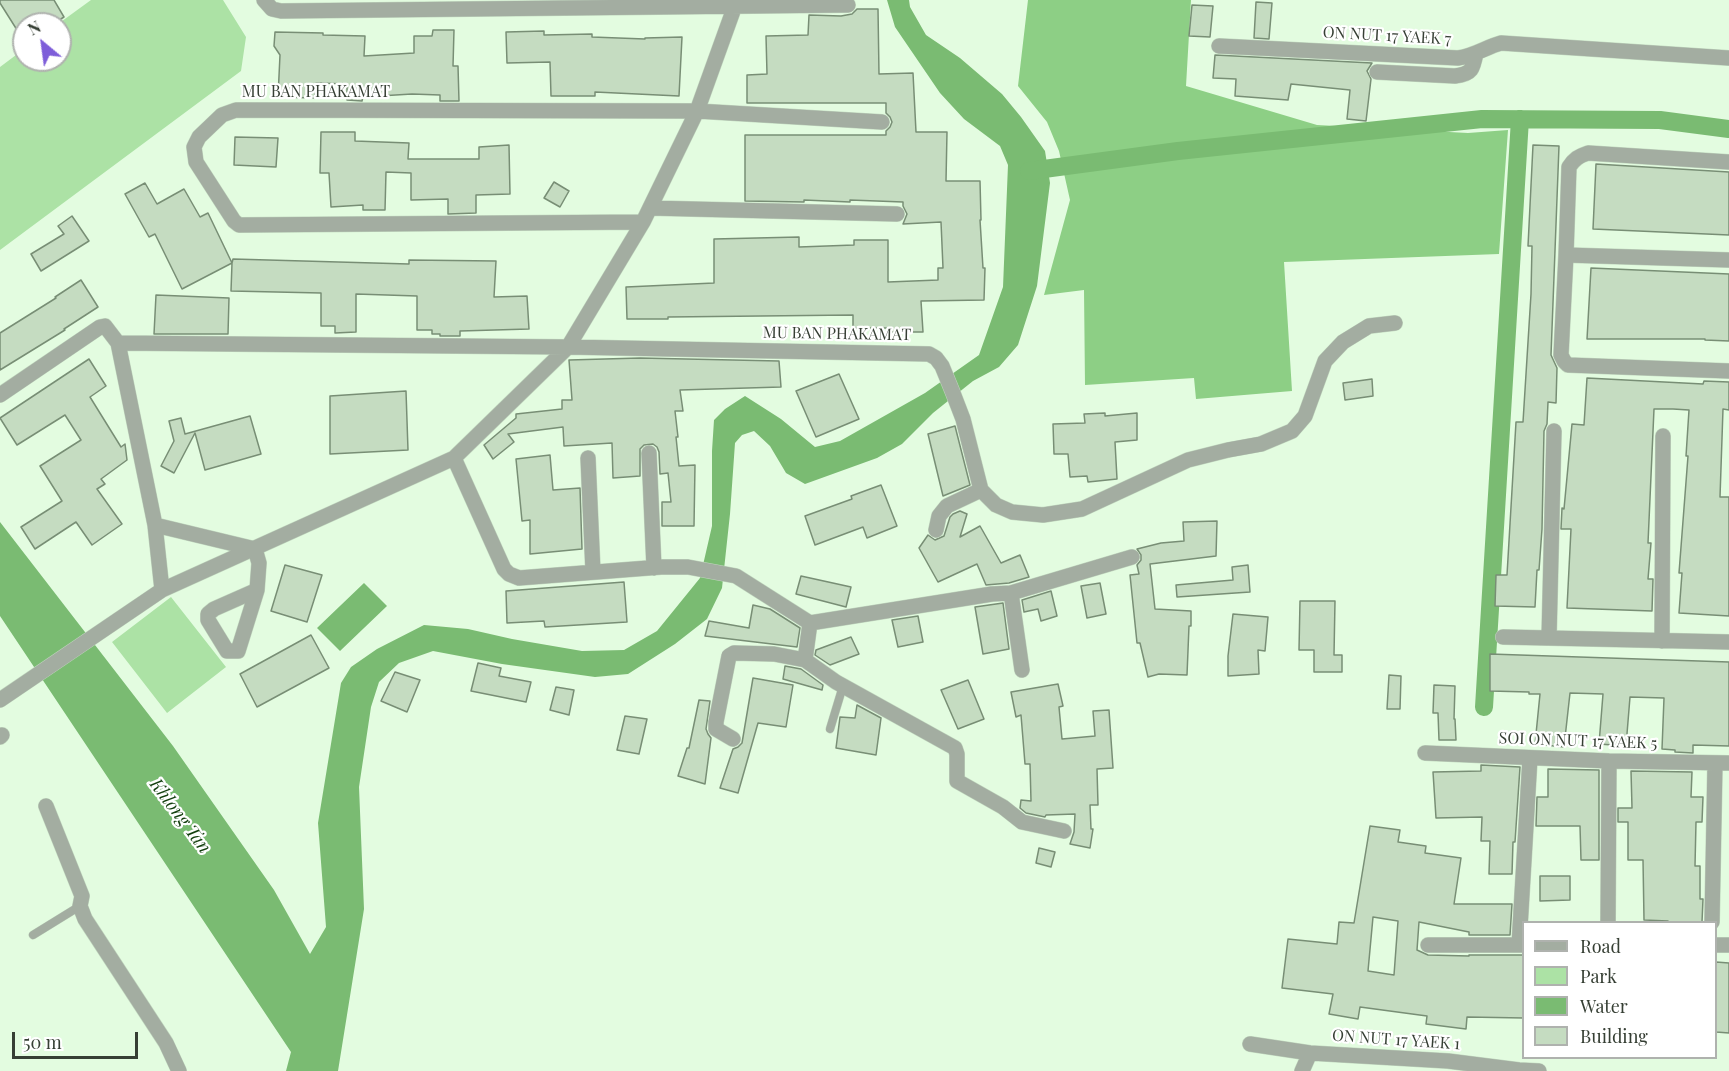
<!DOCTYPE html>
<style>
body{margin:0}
#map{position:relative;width:1729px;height:1071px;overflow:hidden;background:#e3fce0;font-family:"Playfair Display",serif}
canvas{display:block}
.legend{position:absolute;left:1522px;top:921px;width:195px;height:138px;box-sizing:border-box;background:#fff;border:2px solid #afb2ae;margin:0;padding:8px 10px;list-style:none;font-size:18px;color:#363f34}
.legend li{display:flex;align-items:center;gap:12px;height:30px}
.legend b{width:30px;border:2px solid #afb2ae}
.north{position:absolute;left:12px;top:12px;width:60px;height:60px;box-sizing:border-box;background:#fff;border:2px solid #afb2ae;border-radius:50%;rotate:331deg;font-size:16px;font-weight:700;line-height:24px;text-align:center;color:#363f34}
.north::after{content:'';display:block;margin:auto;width:21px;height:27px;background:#7e5ed9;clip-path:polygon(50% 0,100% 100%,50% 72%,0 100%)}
.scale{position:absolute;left:12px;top:1032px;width:126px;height:27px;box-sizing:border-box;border:3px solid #363f34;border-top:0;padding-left:8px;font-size:18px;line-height:21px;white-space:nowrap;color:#363f34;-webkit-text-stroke:4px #fff;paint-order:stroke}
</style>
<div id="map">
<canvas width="1729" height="1071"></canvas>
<ul class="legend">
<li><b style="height:8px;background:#a3ada1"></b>Road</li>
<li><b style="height:16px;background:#ace2a5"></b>Park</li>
<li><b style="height:16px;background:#7abb72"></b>Water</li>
<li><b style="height:16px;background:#c5dcc1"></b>Building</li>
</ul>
<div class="north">N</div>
<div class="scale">50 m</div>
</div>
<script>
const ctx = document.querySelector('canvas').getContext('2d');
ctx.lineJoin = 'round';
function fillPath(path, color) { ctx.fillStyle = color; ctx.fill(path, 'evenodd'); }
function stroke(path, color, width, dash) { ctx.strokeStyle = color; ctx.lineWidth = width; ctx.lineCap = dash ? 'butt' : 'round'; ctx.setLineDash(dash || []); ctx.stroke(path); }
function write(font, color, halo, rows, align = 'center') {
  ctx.font = font + ' "Playfair Display",serif'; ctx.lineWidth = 4.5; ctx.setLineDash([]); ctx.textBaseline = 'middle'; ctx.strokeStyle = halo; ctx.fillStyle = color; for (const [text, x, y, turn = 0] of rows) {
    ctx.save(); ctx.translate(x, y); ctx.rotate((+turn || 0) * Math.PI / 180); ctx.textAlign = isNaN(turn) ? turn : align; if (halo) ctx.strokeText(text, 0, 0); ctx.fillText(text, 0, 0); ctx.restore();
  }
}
const green = new Path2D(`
 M91,0H223L246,37L241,71L0,250V67L24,49V60H60V24H58Z
 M171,597L226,667L167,713L112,642Z`);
const forest = new Path2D(`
 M1028,0H1191L1186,86L1317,125L1468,133L1508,130L1499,254L1284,262L1292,391L1196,399L1194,378L1085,385L1084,290L1044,295L1070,200L1059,151L1047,122L1018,86Z`);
const water = new Path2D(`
 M887,0H909L910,7L926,35L960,58L1002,94L1021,117L1045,151L1050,183L1037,286L1018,345L999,367L973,381L933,413L902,444L877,458L805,484L786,473L770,446L754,431L742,435L735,443L730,514L722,588L707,619L675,644L628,674L595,677L502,664L433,651L399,663L379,682L371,707L359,787L364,909L338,1071H286L291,1052L0,616V522L173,746L274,890L310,954L326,927L318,823L341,683L351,667L377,649L424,625L468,629L512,639L582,651L624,650L657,631L700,578L712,526V451L714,420L725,409L745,396L781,419L815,447L840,441L925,393L979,355L1003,287L1008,165L1000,146L964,119L940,93L895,27Z
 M364,583L387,606L340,651L317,628Z`);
const canal = new Path2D(`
 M1029,171L1178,151L1482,119L1660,120L1729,129
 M1484,707L1520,119`);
const building = new Path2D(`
 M0,0H54L64,17L53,24H24V41L0,3Z
 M1256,2L1272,3L1269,39L1254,38Z
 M1192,5L1213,6L1210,37L1189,36Z
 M857,9H878L879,74L913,73L916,132H947L946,181H980L981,220H980L983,268H985L984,300L921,301L923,332H891V328H853V315L668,317V319H627L626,287L714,283V239L799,237V247L854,245V240H888V282L938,280V268H943L941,222L903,224L907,214L903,206V202L850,200V202L804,200V202L745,201V135H886V131L890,127L892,122L890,117L886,113V103H747V75L767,74L766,36L808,35L809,15L841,16L852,14Z
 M433,30H454L453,66H458L459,101H440V95L412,94L363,97L362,101L347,100V84L316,83L315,98L278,97L280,55L274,46L275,32L323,33V35L365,36L364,56L414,53V36H432Z
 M544,31V35L592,34V37L645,39V38L682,37L679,96L595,92V96H551L550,62L507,63L506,32Z
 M1215,55L1372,63L1367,71L1371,79L1366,121L1347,119L1350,90L1291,84L1288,100L1235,96L1236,79L1213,78Z
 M321,132H355V141L409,143L408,159H479V147L509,145L510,194L476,195V213L448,214V199L411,200V173L386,172L385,210H363V205L331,207L329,173H320Z
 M235,137L278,138L276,167L234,165Z
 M1533,145L1559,146L1551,355L1557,368L1556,403L1548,402L1547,424L1544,431L1542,529L1539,570H1537L1535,607L1495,606L1496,575H1507L1516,422H1523L1531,294L1532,246H1528Z
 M1596,164L1729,172V235L1593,229Z
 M554,182L569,191L560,207L544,198Z
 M145,183L157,204L184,189L200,217L208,213L232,263L233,259L409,264V260L496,261L494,297L527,296L529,329L460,331V336H440V334H432V330H417V296L356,294V332L335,333V326H321V293L231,291L232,263L182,289L155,234L149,237L125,194Z
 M72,216L89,241L41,271L31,254L64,234L58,226Z
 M1591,268L1729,274V341L1705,340V339H1587Z
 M81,280L98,307L64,329L65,330L0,370V333L56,298L55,297Z
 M156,295L229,298L228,334H154Z
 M640,358L779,361L781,387L680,390L683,411H675L678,437H676L679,466L695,465L694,526H662V502H671L668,473L660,474L659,452L657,447L653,444L644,445L640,449V476L613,478L612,443L564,446L563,427L508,434L514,442L493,459L484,445L516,418V414L562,409V400H572L569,360Z
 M89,359L106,386L90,397L121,447L125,444L127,460L101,479L105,484L97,489L122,524L92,545L76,522L35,549L21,527L62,501L40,466L81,440L65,415L17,445L0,418Z
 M839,374L859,419L816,437L796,391Z
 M1587,378L1703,384L1704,381L1729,382V410L1723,409L1720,497H1729V616L1679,613L1682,573H1679L1688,456H1686L1689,410L1673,409H1654L1648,543H1651L1648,579H1653L1652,611L1567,608L1571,529H1561L1562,508L1564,509L1572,424L1584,425Z
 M1372,379L1373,396L1345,400L1343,383Z
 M406,391L408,450L330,454V396Z
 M1105,413V416L1137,413V440L1115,442L1117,479L1088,482L1087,476L1070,477L1068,454H1054L1053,424L1085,423L1084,414Z
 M250,416L261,454L205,470L195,433L174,473L161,466L174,441L169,421L181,418L185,434Z
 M955,426L970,485L943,496L928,434Z
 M550,455L553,490L580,488L582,549L530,554V520L522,521L516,459Z
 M881,485L897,526L867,538L863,527L815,545L805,516L852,499L851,496Z
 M960,511L967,514L960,537L980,526L1001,563L1020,555L1029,577L1009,583L986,585L977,564L938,582L919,548L928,535L935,540L944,536L950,517L953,514Z
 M1217,521L1216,556L1150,564L1155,609L1191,611V626H1189L1187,675L1159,674L1148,677L1140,643H1137L1130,575L1139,574L1137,565L1141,560V555L1137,549L1161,543L1184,541L1183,522Z
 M285,565L322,575L307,622L271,611Z
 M1248,565L1250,592L1177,597L1176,585L1233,580L1232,567Z
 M801,576L851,587L846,607L796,594Z
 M624,582L627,622L545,627L544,621L507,623L506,591Z
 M1100,583L1106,614L1087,618L1081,586Z
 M1051,591L1057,616L1041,621L1038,609L1024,612L1022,600Z
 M1300,601H1335L1334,655H1342V672H1314V650H1299Z
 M1003,603L1009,649L983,654L975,607Z
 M753,605L770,609L800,628L797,647L705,636L709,621L749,628Z
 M1233,614L1268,617L1265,651L1258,650L1259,674L1228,676V656Z
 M918,616L923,642L898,647L892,620Z
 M311,635L329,668L257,707L240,674Z
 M851,637L859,654L830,665L815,655L816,650Z
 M1490,654L1729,662V746L1693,745V753L1675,752V750L1662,749L1664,698L1630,697L1626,746L1599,744L1603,694L1570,693L1564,747L1535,744L1540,694H1529V692L1490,691Z
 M478,663L501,668L499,676L531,682L526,702L471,691Z
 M785,666L801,669L823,685L822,690L783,679Z
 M395,672L420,680L407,712L381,701Z
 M1389,675L1401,676L1400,709H1387Z
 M753,678L793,685L786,727L758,723L738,793L720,788L733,749L738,747L742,743Z
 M968,680L984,719L958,729L941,690Z
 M1058,684L1063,706L1059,707L1062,739L1095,736L1093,711L1109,710L1113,768L1097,769L1098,805H1090L1091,829H1093L1090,848L1070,844L1074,832L1075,814L1046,815L1045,817L1026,813L1020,808L1021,800L1031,801L1030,764H1025L1021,715L1016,717L1011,692Z
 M1434,685L1455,686L1454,719H1455L1456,740H1439L1438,713H1433Z
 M556,687L574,690L569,715L550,710Z
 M699,700L710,701L706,729L708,734L711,738L705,784L678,776L687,748H689Z
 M857,705L881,718L876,755L836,748L840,717L855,718Z
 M625,716L647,719L639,754L617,750Z
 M1481,765L1520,767L1515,842H1513L1512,874H1489L1490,841H1481L1482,817L1436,818L1433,772L1481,771Z
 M1548,769L1599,770V860H1581L1580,826H1536L1537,797H1548Z
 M1631,771L1692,772L1691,797H1703L1702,822H1696L1695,866H1700V899H1703L1702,922H1668V921L1644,920L1643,860H1628V822H1618V808H1632Z
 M1370,826L1400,830L1398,842L1426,846L1425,853L1461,858L1454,904H1512L1510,935H1469V932L1419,922L1417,950L1428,955L1469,956V955H1524V1018L1467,1017L1466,1029L1426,1024L1427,1016L1360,1007L1358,1019L1329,1014L1333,994L1282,988L1288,939L1337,944L1339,922L1354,923ZM1373,917L1398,921L1394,975L1368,971Z
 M1039,848L1055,852L1051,867L1036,863Z
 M1540,876H1570V900L1540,901Z
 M1716,962L1729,963V1033L1716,1032Z`);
const lane = new Path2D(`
 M830,729L843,686
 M33,935L80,906`);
const street = new Path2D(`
 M264,0L272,9L281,11L848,5
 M1219,46L1458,58C1474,56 1486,47 1501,43L1729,58
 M1377,72L1455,76C1472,74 1473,69 1476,53
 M650,208L897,214
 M643,222L239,225L234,221L196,162L194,147L199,137L222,115L236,110L697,111L882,122
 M1566,255L1569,167C1574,159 1579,156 1588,153L1729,162
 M1729,260L1566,255L1561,355L1564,361L1568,365L1729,371
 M118,343L568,347L929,354L936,358L942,366L953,393L963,419L981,490L996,505L1012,512L1043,515L1082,509L1188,460L1228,450L1261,444L1292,431L1305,416L1325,361L1343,342L1369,326L1395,323
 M0,395L100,327L105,326L118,343L155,525L255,549
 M649,453L654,568
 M454,458L504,569L509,574L519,578L661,567H688L736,576L810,623L992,594L1011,593L1022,670
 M588,458L593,572
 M155,525L162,590
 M936,530L939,516L947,506L981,490
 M255,549L259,563L257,590L238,651H227L208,620V614L214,609L257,590
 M1011,593L1132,557
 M810,623L805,660L836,682L955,748L957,754V781L1003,807L1022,822L1064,831
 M1503,637L1729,642
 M1549,638L1554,431
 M1662,641L1663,436
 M0,700L162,590L454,458L568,347L643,222L697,111L737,0
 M0,737L2,735
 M733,739L716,729V722L729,656L734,653L774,654L805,660
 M1425,753L1609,761L1729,763
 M46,806L82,896L80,906L85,919L166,1043L179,1071
 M1608,922L1609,761
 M1712,922L1715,763
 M1428,945H1524
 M1519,945L1530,758
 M1716,945H1729
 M1250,1044L1310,1053L1448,1061L1519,1070L1539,1071
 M1302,1071L1310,1053`);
const streetNames = [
 ["ON NUT 17 YAEK 7",1387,36,3],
 ["MU BAN PHAKAMAT",316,92],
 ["MU BAN PHAKAMAT",837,334,1],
 ["SOI ON NUT 17 YAEK 5",1578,741,2],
 ["ON NUT 17 YAEK 1",1396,1040,4]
];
const waterNames = [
 ["Khlong Tan",180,816,53]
];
fillPath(green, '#ace2a5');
fillPath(forest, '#8dcf85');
fillPath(water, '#7abb72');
stroke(canal, '#7abb72', 18);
fillPath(building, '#c5dcc1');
stroke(building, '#788e75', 1.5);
stroke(lane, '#c0d6be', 9);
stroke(street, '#c0d6be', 16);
stroke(lane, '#a3ada1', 8);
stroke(street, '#a3ada1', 15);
write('16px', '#363f34', '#fff', streetNames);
write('italic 18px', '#133f0e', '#fff', waterNames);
</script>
